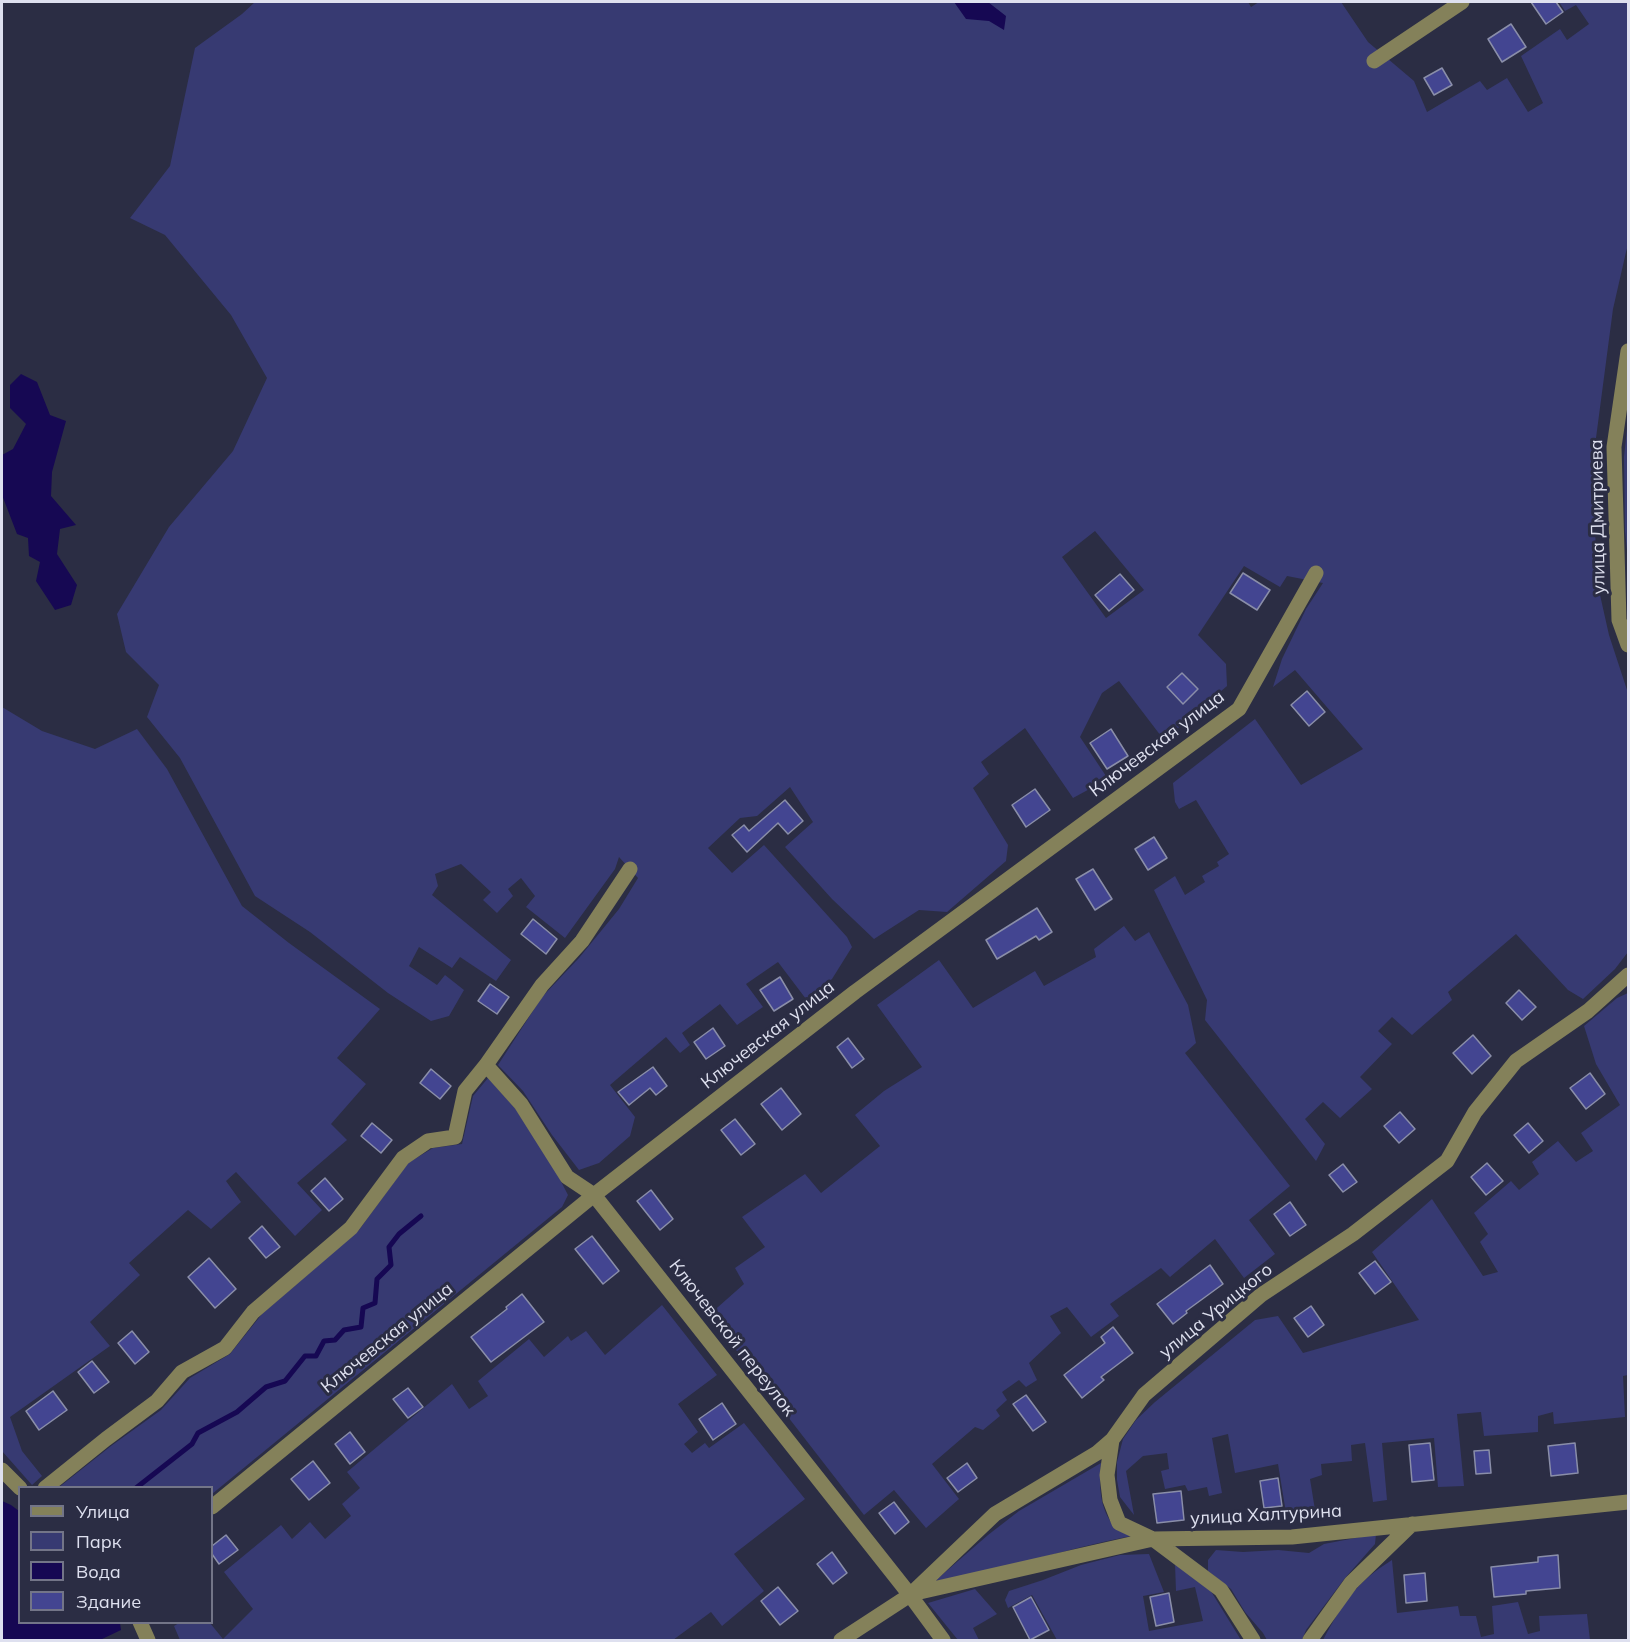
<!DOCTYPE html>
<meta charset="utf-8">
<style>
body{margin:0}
#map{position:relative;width:1630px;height:1642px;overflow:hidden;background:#2b2d44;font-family:Mulish,sans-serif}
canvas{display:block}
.frame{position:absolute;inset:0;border:3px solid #dee0ef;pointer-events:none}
.legend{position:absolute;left:18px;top:1486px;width:195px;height:138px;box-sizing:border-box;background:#2b2d44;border:2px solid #737588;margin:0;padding:8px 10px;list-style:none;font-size:18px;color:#dee0ef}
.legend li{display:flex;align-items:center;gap:12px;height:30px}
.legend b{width:30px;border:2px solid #737588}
</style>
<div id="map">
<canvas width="1630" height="1642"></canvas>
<div class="frame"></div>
<ul class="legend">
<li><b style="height:8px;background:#84815a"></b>Улица</li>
<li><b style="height:16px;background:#373a72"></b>Парк</li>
<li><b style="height:16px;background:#160853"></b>Вода</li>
<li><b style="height:16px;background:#434591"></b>Здание</li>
</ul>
</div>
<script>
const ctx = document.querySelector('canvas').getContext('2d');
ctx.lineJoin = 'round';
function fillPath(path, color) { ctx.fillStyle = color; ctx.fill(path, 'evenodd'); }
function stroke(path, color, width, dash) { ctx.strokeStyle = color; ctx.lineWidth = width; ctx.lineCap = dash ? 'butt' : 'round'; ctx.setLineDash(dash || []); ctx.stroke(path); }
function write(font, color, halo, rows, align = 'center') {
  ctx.font = font + ' Mulish,sans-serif'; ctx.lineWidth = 6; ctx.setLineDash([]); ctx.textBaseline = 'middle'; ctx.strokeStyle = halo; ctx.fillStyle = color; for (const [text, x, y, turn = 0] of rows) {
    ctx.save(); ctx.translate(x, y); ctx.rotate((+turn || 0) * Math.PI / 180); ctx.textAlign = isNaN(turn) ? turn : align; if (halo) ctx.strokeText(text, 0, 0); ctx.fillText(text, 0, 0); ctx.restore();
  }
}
const green = new Path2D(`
 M255,2H1248L1251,7L1259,2H1341L1368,42L1414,81L1427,112L1480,81L1487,90L1507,78L1528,112L1543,103L1521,56L1560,29L1567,40L1589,24L1576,5L1565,11L1559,2H1628V245L1626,252L1613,309L1596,438L1595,506L1596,577L1609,635L1628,693V952L1615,969L1583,999L1568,990L1516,934L1448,992L1452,1000L1412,1035L1392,1017L1378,1031L1392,1044L1360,1077L1372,1089L1340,1118L1323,1102L1305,1119L1325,1144L1316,1161L1205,1020L1207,1000L1154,890L1175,876L1185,895L1205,882L1202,876L1219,866L1217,862L1229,854L1196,800L1179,809L1175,802L1173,783L1255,719L1301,785L1363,749L1295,670L1273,687L1282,659L1306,609L1323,583L1287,576L1280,587L1244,566L1198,635L1226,664L1227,686L1164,740L1119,681L1102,693L1080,737L1108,779L1073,798L1025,728L981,762L989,774L973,788L1008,845L1006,861L947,912L919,910L874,939L832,899L785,847L813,822L790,787L757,816L740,818L708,848L732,873L764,845L847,937L852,947L832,979L806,999L778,962L746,984L763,1007L737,1025L720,1004L682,1033L690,1045L680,1053L666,1037L610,1085L635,1117L630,1136L599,1163L579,1170L552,1135L523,1091L498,1065L542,997L579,958L619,909L638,878L619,857L615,869L565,938L526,907L535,896L521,878L508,889L513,896L497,913L483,900L491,892L461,864L435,874L438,886L432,895L511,960L496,981L460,957L452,968L419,947L409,966L437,985L445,975L464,990L449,1016L431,1021L388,993L310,932L255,896L180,758L147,717L159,685L126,652L117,614L169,527L233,451L267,378L231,315L165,235L130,218L170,166L195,48L242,14ZM1095,531L1144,590L1106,618L1062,557Z
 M1628,419V560L1625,531L1624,457Z
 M2,707L42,731L95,749L137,729L167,769L242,906L289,943L380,1009L337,1058L366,1084L331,1124L347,1140L297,1183L322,1210L295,1236L236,1172L226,1181L241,1202L211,1229L188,1210L129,1263L140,1275L90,1322L110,1346L10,1417L22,1451L42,1476L32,1485L2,1451Z
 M1124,926L1135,941L1149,932L1188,1005L1196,1043L1185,1053L1290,1186L1249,1220L1275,1254L1244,1278L1215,1239L1170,1277L1161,1268L1110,1304L1119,1316L1091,1337L1067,1307L1050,1316L1061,1333L1029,1363L1037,1380L1026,1387L1019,1380L1002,1392L1007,1400L996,1410L1000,1416L983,1430L975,1427L932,1464L959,1499L926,1528L894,1490L864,1515L709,1315L744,1284L735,1268L765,1247L742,1217L805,1174L821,1193L880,1146L855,1115L884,1091L922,1067L877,1005L939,960L973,1008L1035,971L1044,986L1096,957L1094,949Z
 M1628,993V1375L1623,1376L1625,1417L1554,1424L1553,1412L1538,1416V1432L1484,1436L1481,1412L1457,1414L1464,1486L1438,1487L1434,1438L1382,1443L1387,1500L1373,1502L1365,1443L1351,1445L1352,1461L1321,1464L1322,1475L1310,1479L1315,1510L1286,1513L1278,1464L1235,1473L1228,1434L1212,1438L1222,1493L1209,1496L1207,1487L1188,1491L1185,1485L1165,1489L1161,1471L1169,1469L1167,1453L1143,1456L1126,1471L1134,1515L1120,1497L1117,1480V1462L1123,1439L1136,1420L1155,1402L1255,1320L1278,1316L1303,1353L1419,1320L1372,1252L1432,1199L1483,1276L1498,1272L1480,1242L1488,1234L1474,1213L1511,1181L1519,1190L1539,1174L1532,1162L1558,1141L1576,1162L1593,1151L1581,1133L1620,1105L1596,1064L1584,1026L1617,998Z
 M488,1078L515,1108L552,1164L568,1195L562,1207L212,1494V1488H58L111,1446L161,1410L190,1378L230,1354L262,1314L359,1230L408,1163L433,1148L462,1144L473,1096Z
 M662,1305L717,1375L678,1404L698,1432L684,1444L692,1453L705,1443L709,1448L744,1423L805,1499L734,1554L764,1591L722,1626L711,1612L673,1640H180L174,1626L179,1623H210L223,1639L253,1609L224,1572L281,1525L292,1539L310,1522L325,1539L351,1516L342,1504L360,1488L347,1472L452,1384L469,1409L488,1396L478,1381L529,1339L544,1357L568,1336L571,1341L586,1331L605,1355Z
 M1101,1463C1099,1485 1099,1509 1115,1527C1119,1531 1126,1534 1131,1536C1065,1549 1001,1571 935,1581L988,1535L1019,1511Z
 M1376,1534L1375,1544L1345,1578L1306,1630L1302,1640H1267L1263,1633L1245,1612L1231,1589L1208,1571V1560L1216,1550L1243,1552L1278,1550L1309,1553L1324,1544Z
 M1149,1554L1164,1592L1143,1596L1149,1631L1203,1621L1195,1587L1176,1591L1175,1564L1209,1588L1241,1640H1057L1032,1595L1008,1608L1005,1600L1009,1591L1043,1580L1081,1565L1120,1555Z
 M1392,1560L1397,1613L1458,1606L1460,1616H1476L1481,1637L1494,1634L1492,1606L1518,1602L1528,1634L1540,1631L1539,1616L1587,1614L1590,1640H1323C1342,1604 1356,1582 1392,1560Z
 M975,1589L997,1614L973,1628L979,1640H958L928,1603Z`);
const water = new Path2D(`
 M954,2H988L1006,16L1004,30L989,21L966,19Z
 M21,374L37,382L50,415L66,421L52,472L51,496L76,525L60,529L57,554L77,585L71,605L55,610L36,581L40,562L29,556L28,538L17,534L2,495V455L13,449L26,424L10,408V385Z
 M2,1501L11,1505L19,1511L20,1622L120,1623L121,1630L100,1640H2Z`);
const stream = new Path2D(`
 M136,1488L192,1444L198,1433L237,1412L266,1387L285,1381L305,1356H316L324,1341L335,1340L344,1330L361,1327L363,1308L375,1303L377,1279L391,1265L389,1247L399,1234L421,1216`);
const building = new Path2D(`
 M1531,2H1556L1563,12L1546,24Z
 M1511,24L1526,47L1502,62L1488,39Z
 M1442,68L1452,85L1434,95L1424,78Z
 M1243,573L1270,590L1257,610L1230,593Z
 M1120,574L1134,590L1109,611L1095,595Z
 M1182,673L1198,689L1183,704L1167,687Z
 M1307,691L1325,712L1309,726L1291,705Z
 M1111,729L1128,756L1107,769L1090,743Z
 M1035,789L1050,810L1026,827L1012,805Z
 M785,800L803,821L788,834L778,823L747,852L732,835L744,825L749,831Z
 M1154,837L1167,858L1148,870L1135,849Z
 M1093,869L1112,899L1095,910L1076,879Z
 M1037,908L1052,932L1039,940L1036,936L997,959L986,940Z
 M533,919L557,939L546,954L521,934Z
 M780,977L793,999L774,1011L760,990Z
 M490,984L509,997L497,1014L478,1001Z
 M1519,990L1536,1007L1522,1020L1506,1003Z
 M713,1028L725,1046L706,1059L694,1042Z
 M1473,1035L1491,1056L1472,1074L1453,1053Z
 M848,1038L864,1059L852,1068L837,1047Z
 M653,1067L667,1086L656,1095L650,1088L629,1105L618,1092Z
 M431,1069L451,1086L440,1099L420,1083Z
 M1590,1073L1605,1094L1586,1109L1570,1088Z
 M781,1088L801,1114L782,1130L761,1104Z
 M1400,1112L1415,1129L1399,1143L1384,1126Z
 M735,1119L755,1144L741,1155L721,1130Z
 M372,1123L392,1140L381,1153L361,1136Z
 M1528,1123L1543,1141L1529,1153L1514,1135Z
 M1487,1163L1503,1181L1486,1195L1471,1177Z
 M1343,1164L1357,1182L1343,1192L1329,1175Z
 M325,1178L343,1199L329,1211L311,1191Z
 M651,1190L673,1219L660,1230L637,1201Z
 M1290,1202L1306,1225L1290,1236L1274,1214Z
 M262,1226L280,1247L266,1258L249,1238Z
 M592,1236L619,1271L603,1284L575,1249Z
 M209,1258L236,1289L215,1308L188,1277Z
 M1375,1261L1391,1282L1375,1294L1359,1273Z
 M1210,1265L1223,1284L1186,1311L1187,1313L1173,1324L1157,1304Z
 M522,1294L544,1322L491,1362L471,1337L507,1309L506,1307Z
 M1311,1306L1324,1325L1308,1337L1294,1318Z
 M1113,1327L1133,1353L1101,1377L1104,1380L1082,1398L1064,1375L1105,1343L1101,1337Z
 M132,1331L149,1352L135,1364L118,1343Z
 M92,1361L109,1382L94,1393L78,1372Z
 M408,1388L423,1407L408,1418L393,1399Z
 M53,1391L67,1410L39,1430L26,1411Z
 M1026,1395L1046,1422L1033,1431L1013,1404Z
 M722,1403L736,1424L713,1440L699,1419Z
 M350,1432L365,1452L350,1464L335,1444Z
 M1430,1443L1434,1480L1412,1482L1409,1445Z
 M1575,1443L1578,1473L1551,1476L1548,1446Z
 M1489,1450L1491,1473L1476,1474L1474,1451Z
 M313,1461L330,1483L309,1500L291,1479Z
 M967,1463L977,1478L958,1492L947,1478Z
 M1278,1478L1282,1506L1264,1508L1260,1481Z
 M1181,1491L1184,1520L1157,1523L1153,1494Z
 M894,1502L909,1522L895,1534L879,1513Z
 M226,1535L238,1550L219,1564L212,1554V1546Z
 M832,1552L847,1573L833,1584L817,1564Z
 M1558,1555L1560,1588L1526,1591V1594L1494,1597L1491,1567L1538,1562V1557Z
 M1425,1573L1427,1601L1406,1603L1404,1575Z
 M778,1587L798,1611L780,1625L761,1601Z
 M1169,1593L1174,1622L1156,1626L1150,1597Z
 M1031,1597L1049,1630L1030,1640L1013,1607Z`);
const minor = new Path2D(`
 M1374,61L1462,2
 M1628,351L1614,447L1619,620L1628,645
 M486,1065L521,1104L567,1177L594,1195L910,1595L943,1640
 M1112,1440L1107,1475L1110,1500L1119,1523L1153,1539L1221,1590L1253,1640
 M2,1470L20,1488
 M45,1488L106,1439L157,1401L182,1372L225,1348L253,1312L351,1228L403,1158L428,1141L455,1137L465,1091L486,1065L542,985L582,941L630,869
 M212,1507L594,1195L855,992L1239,709L1316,573
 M911,1594L1153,1539L1292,1537L1628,1502
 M140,1622L148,1640
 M841,1640L910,1595L995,1514L1097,1453L1112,1440L1144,1395L1261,1295L1353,1234L1447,1161L1475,1112L1516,1061L1588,1011L1628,975
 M1310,1640L1351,1583L1412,1524`);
const streetNames = [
 ["улица Дмитриева",1598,517,-91],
 ["Ключевская улица",1157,744,-37],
 ["Ключевская улица",768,1035,-38],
 ["улица Урицкого",1216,1311,-39],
 ["Ключевская улица",387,1338,-39],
 ["Ключевской переулок",732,1338,52],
 ["улица Халтурина",1266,1515,-3]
];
fillPath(green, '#373a72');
fillPath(water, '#160853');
stroke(stream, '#160853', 5);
fillPath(building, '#434591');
stroke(building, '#8a8ea9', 1.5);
stroke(minor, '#84815a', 15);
write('18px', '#dee0ef', '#2b2d44', streetNames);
</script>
